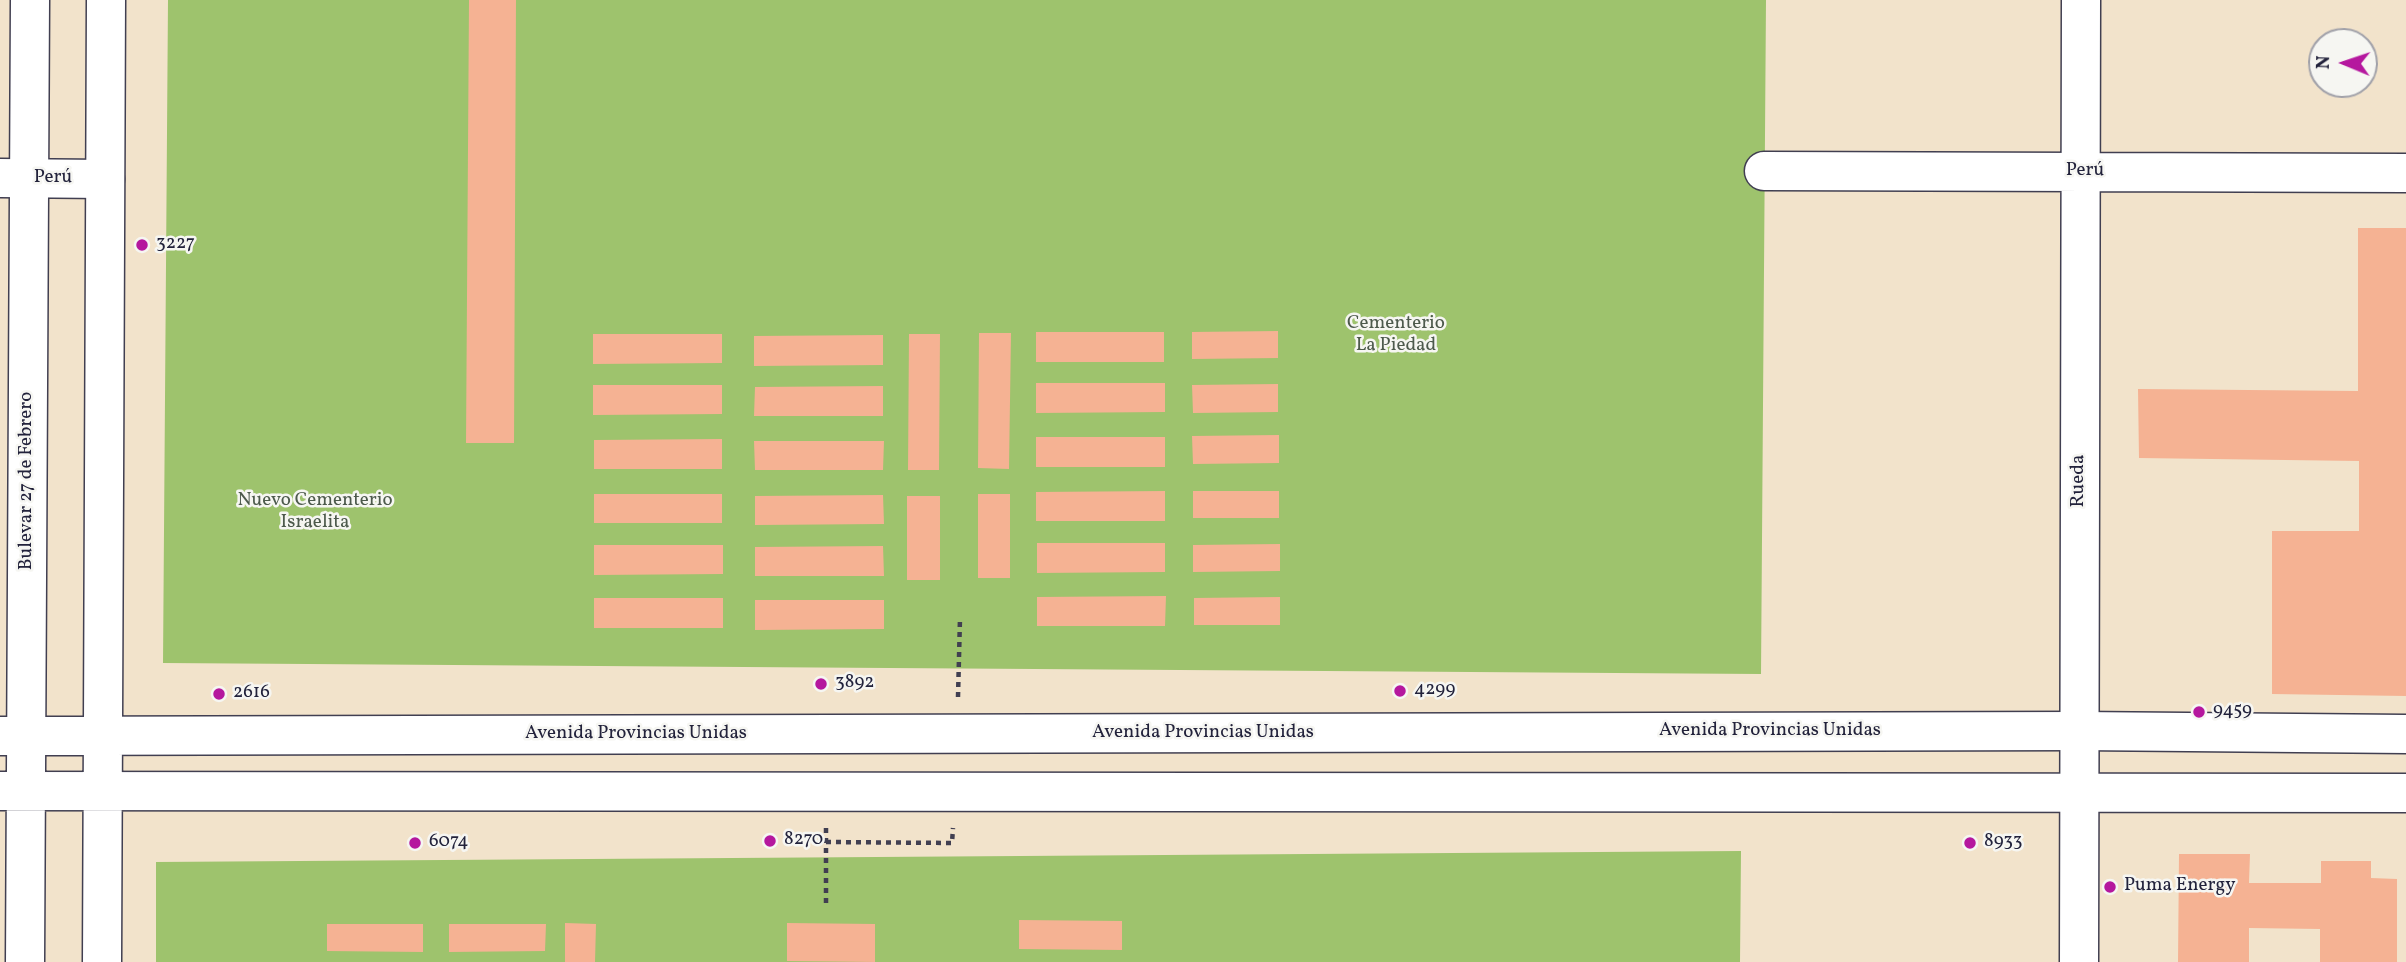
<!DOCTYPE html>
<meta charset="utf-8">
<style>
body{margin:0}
#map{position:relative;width:2406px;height:962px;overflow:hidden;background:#f2e3cb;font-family:Vollkorn,serif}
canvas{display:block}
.north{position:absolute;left:2308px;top:28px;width:70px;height:70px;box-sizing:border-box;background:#f6f6f2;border:2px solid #a1a1a9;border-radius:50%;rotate:272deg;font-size:19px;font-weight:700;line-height:28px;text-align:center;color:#22223b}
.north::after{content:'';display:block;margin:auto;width:24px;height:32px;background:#b5179e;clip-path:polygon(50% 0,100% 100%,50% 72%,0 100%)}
</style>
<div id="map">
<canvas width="2406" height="962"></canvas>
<div class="north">N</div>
</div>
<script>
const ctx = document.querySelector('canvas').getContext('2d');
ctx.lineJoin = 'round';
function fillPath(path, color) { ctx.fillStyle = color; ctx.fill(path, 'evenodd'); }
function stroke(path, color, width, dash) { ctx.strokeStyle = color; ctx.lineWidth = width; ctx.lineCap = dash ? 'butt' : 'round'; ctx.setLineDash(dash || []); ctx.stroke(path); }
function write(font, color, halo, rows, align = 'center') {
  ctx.font = font + ' Vollkorn,serif'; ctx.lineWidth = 5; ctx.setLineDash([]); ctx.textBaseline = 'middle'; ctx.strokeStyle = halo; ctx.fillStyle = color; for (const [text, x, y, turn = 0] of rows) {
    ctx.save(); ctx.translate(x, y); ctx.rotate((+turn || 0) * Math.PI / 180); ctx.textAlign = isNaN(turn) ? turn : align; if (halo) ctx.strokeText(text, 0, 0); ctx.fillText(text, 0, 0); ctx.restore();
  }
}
const green = new Path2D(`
 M168,0H1766L1761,674L163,663Z
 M1741,851L1740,962H156V862Z`);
const building = new Path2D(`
 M469,0H516L514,443H466Z
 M2358,228H2406V696L2272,694V531H2359V461L2139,458L2138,389L2358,391Z
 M1278,331V358L1192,359V332Z
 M1036,332H1164V362H1036Z
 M979,333H1011L1009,469L978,468Z
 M593,334H722V363L593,364Z
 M909,334H940L939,470H908Z
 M883,335V365L754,366V336Z
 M1036,383H1165V412L1036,413Z
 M1278,384V412L1193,413L1192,385Z
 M593,385H722V414L593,415Z
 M883,386V416H754L755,387Z
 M1279,435V463L1193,464L1192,436Z
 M1036,437H1165V467H1036Z
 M722,439V469H594V440Z
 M754,441H884L883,470H755Z
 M1165,491V521H1036V492Z
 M1193,491H1279V518H1193Z
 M594,494H722V523H594Z
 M978,494H1010V578H978Z
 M883,495L884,524L755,525V496Z
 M907,496H940V580H907Z
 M1037,543H1165V572L1037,573Z
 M1280,544V571L1193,572V545Z
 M594,545H723V574L594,575Z
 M883,546L884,576H755V547Z
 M1166,596L1165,626H1037V597Z
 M1280,597V625H1194V598Z
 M594,598H723V628H594Z
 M755,600H884V629L755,630Z
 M2179,854H2250L2249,883H2321V861H2371V878L2397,879V962H2320V929L2249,928V962H2178Z
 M1019,920L1122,921V950L1019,949Z
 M565,923L596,924L595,962H565Z
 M787,923L875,924V962L787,961Z
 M327,924H423V952L327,951Z
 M449,924H546L545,951L449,952Z`);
const path = new Path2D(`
 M958,697L960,618
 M826,842L952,843L953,828
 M826,903V827`);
const street = new Path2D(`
 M1764,171L2406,173
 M0,178L105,179
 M2079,962L2081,0`);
const secondary = new Path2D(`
 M0,736L2079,731L2406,734
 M0,791L2406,793
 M25,962L30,0
 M102,962L106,0`);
const markers = [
 [142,245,7,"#b5179e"],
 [821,684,7,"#b5179e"],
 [1400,691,7,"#b5179e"],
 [219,694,7,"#b5179e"],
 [2199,712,7,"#b5179e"],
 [770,841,7,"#b5179e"],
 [415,843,7,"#b5179e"],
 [1970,843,7,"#b5179e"],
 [2110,887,7,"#b5179e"]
];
const streetNames = [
 ["Perú",2085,172],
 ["Perú",53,179],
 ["Bulevar 27 de Febrero",28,481,-90],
 ["Rueda",2080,481,-90],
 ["Avenida Provincias Unidas",1770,732],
 ["Avenida Provincias Unidas",1203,734],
 ["Avenida Provincias Unidas",636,735]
];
const poiNames = [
 ["3227",156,245],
 ["3892",835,684],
 ["4299",1414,691],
 ["2616",233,694],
 ["9459",2213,712],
 ["8270",784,841],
 ["6074",429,843],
 ["8933",1984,843],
 ["Puma Energy",2124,887]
];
const parkNames = [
 ["Cementerio",1396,325],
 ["La Piedad",1396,347],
 ["Nuevo Cementerio",315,502],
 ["Israelita",315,524]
];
fillPath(green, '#9ec36d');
fillPath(building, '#f5b293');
stroke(street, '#413f51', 41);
stroke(secondary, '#413f51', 41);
stroke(path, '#413f51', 4.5, [5, 5]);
stroke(street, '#fff', 38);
stroke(secondary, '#fff', 38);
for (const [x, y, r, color] of markers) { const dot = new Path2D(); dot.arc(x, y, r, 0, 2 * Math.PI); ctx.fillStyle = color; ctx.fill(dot); stroke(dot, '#f6f6f2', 2.5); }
write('19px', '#22223b', '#f6f6f2', streetNames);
write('19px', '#22223b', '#f6f6f2', poiNames, 'left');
write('19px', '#4d5a4c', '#f6f6f2', parkNames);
</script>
